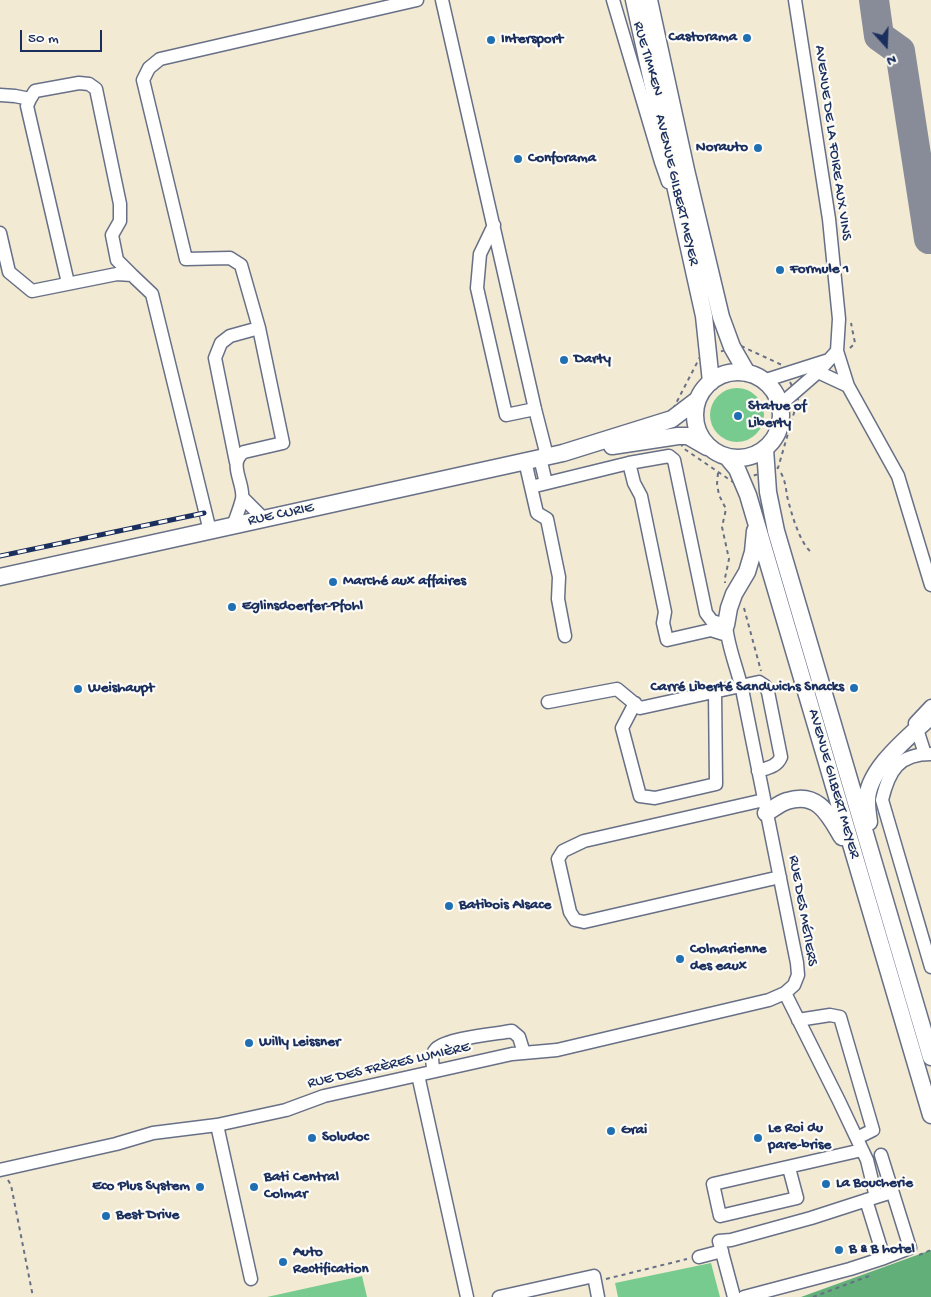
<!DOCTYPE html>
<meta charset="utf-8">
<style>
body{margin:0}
#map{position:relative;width:931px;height:1297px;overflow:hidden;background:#f3ead3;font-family:"Gochi Hand",sans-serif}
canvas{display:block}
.north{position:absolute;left:861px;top:20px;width:50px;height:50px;-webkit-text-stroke:4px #fdfcf7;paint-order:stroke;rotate:160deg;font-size:14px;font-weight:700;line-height:20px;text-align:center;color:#1b2f5e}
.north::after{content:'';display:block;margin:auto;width:18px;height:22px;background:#1b2f5e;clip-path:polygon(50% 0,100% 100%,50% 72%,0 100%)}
.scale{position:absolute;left:20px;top:30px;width:82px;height:22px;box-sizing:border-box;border:2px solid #1b2f5e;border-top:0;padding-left:6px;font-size:15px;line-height:18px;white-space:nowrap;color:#1b2f5e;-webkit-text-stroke:4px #fdfcf7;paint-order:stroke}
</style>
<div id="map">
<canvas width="931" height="1297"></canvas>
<div class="north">N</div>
<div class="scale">50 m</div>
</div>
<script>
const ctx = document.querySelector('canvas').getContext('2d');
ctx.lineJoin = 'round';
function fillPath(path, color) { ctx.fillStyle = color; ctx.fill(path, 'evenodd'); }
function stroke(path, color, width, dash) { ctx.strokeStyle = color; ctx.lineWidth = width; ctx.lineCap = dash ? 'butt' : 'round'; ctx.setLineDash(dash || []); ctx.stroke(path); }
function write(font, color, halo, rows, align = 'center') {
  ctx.font = font + ' "Gochi Hand",sans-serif'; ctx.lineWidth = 4.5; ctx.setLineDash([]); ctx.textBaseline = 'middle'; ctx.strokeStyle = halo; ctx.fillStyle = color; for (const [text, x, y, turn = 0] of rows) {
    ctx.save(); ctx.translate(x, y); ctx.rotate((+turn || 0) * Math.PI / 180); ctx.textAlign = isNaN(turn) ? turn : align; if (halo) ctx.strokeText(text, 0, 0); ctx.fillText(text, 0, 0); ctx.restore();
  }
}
const green = new Path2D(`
 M710 415a27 27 0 1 1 54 0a27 27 0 1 1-54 0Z
 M711,1263L720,1297H618L615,1283Z
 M362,1276L367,1297H267Z`);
const forest = new Path2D(`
 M931,1250V1297H801Z`);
const taxiway = new Path2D(`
 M874,0L879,36L900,51L929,239H931`);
const path = new Path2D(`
 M741,346L782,365L798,399L778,468L733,482L683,448L678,436L671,413L700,357Z
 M850,348L855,343L851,323
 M718,473L717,484L719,495L726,509L722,527L729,559L725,578V583
 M781,473C785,480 786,488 787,496C791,512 799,541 810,551
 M744,608L761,671
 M8,1180L11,1185L33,1297
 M919,1255L931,1250
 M606,1279L687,1259
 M813,1297L869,1276`);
const minor = new Path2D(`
 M442,0L535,409L547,456
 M613,0L661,162L668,182
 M0,95L15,96L30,99
 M494,225L480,254L477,288L506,415L535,409
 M0,233L9,272L32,291L117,274L132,275L152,294L210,531
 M68,283L27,106L30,99L35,91L79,83L89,84L96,89L120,204V221L112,235L117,260L132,275
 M837,351L848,386L898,476L931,585
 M818,372L848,386
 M763,381L829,360
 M780,405L818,372L837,351L839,319L829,219L795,0
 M540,458L546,483
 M525,461L531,487L629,463L634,483L641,496L665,612L663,623L667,640L711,630L727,635
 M236,462L215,358L221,343L230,336L259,328
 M531,487L537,513L547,519L559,577L558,599L565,636
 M243,498L264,519
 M233,526C236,517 240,508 242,499C245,484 227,463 244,452L283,443L259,328L241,265L230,258L186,259L143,80L149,68L160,59L417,0
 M548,702L617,689L640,708L759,682L765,686L768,692L781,757C777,767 767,768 758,771
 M635,703L622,728L640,796L655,798L716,784L715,691
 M925,754L915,723L931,706
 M931,754C899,754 889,770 882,800L931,967
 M764,800L584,841L563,851L558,859L570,912L575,920L584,922L780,877
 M785,993L839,1101L867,1160L876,1197L892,1192
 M798,1020L830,1015L840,1017L873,1130L857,1138
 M434,1071C432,1064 430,1055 436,1049C447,1038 495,1034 512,1031L519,1037L524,1053
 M418,1075L467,1297
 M217,1125L251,1279
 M881,1155L910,1248L884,1258
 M789,1168L797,1198L720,1216L713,1184L862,1150
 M0,1170L116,1144L153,1133L217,1125L286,1110L324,1096L512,1054L557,1050L769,1000L785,993L794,985L798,975L797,963C779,875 761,787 744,699C740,674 728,650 726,625L712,621L706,613L674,460L669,456L629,463
 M699,1257L722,1251
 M499,1297L594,1276L598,1297
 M734,1297L719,1241L731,1240L811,1218L876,1197
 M744,1297L850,1269L884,1258L866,1200`);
const major = new Path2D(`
 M634,0L704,316L711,382
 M649,0L686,170L721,317L732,347L747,373
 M695 415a43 43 0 1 1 86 0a43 43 0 1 1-86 0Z
 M612,446L678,436H688L707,447
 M765,449L768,492L776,531L931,1057
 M727,457L737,469L748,495L931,1115
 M0,577L563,453L672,419L697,400
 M726,625L729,608L734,594L747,572L753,552L755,531
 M766,813C773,809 780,803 787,801C818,791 829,815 842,837
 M869,822C868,815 867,809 867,802C866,770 909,737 931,716`);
const rail = new Path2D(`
 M0,556L204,513`);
const markers = [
 [747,38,5,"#1f6fb2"],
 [491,40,5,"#1f6fb2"],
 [758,148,5,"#1f6fb2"],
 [518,159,5,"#1f6fb2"],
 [780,270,5,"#1f6fb2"],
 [564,360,5,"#1f6fb2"],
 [738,416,5,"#1f6fb2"],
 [333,582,5,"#1f6fb2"],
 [232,607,5,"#1f6fb2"],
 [854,688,5,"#1f6fb2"],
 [78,689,5,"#1f6fb2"],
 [449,906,5,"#1f6fb2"],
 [680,959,5,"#1f6fb2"],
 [249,1043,5,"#1f6fb2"],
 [611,1131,5,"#1f6fb2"],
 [312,1138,5,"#1f6fb2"],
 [758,1138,5,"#1f6fb2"],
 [826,1184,5,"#1f6fb2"],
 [200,1187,5,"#1f6fb2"],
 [254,1187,5,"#1f6fb2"],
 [106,1216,5,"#1f6fb2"],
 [839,1250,5,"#1f6fb2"],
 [283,1262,5,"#1f6fb2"]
];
const poiNames = [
 ["Castorama",737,38,"right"],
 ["Intersport",501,40],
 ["Norauto",748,148,"right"],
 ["Conforama",528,159],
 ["Formule 1",790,270],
 ["Darty",574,360],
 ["Statue of",748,407],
 ["Liberty",748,424],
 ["Marché aux affaires",343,582],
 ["Eglinsdoerfer-Pfohl",242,607],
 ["Carré Liberté Sandwichs Snacks",844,688,"right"],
 ["Weishaupt",88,689],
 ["Batibois Alsace",459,906],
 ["Colmarienne",690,950],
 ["des eaux",690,967],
 ["Willy Leissner",259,1043],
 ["Le Roi du",768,1129],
 ["pare-brise",768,1146],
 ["Grai",621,1131],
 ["Soludoc",322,1138],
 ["Bati Central",264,1178],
 ["Colmar",264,1195],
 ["La Boucherie",836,1184],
 ["Eco Plus System",190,1187,"right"],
 ["Best Drive",116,1216],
 ["B & B hotel",849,1250],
 ["Auto",293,1253],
 ["Rectification",293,1270]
];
const streetNames = [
 ["RUE TIMKEN",647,59,74],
 ["AVENUE DE LA FOIRE AUX VINS",832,143,82],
 ["AVENUE GILBERT MEYER",676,190,77],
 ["RUE CURIE",281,515,-12],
 ["AVENUE GILBERT MEYER",833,784,74],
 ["RUE DES MÉTIERS",802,911,80],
 ["RUE DES FRÈRES LUMIÈRE",389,1066,-13]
];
fillPath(green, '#78cb8e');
fillPath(forest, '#62af79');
stroke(taxiway, '#878c98', 30);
stroke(minor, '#677087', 15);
stroke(major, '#677087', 19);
stroke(path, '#677087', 2, [4, 4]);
stroke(minor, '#fff', 12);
stroke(major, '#fff', 16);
stroke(rail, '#1b2f5e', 5);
stroke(rail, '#fdfcf7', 3, [9]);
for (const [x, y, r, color] of markers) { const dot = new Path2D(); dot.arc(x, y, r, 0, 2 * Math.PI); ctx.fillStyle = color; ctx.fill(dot); stroke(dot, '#fdfcf7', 2); }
write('bold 15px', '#1b2f5e', '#fdfcf7', poiNames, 'left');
write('15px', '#1b2f5e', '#fdfcf7', streetNames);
</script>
